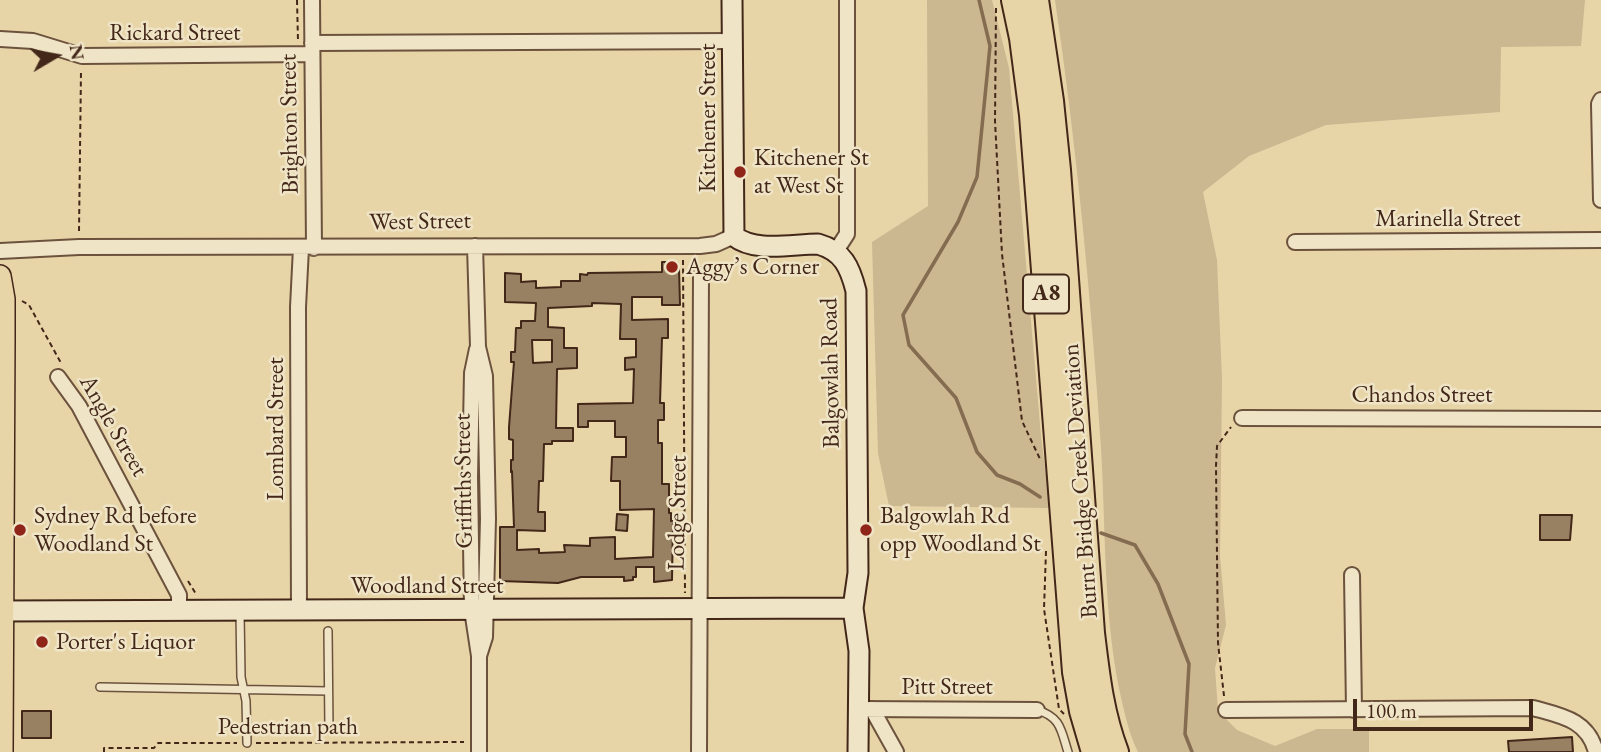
<!DOCTYPE html>
<meta charset="utf-8">
<style>
body{margin:0}
#map{position:relative;width:1601px;height:752px;overflow:hidden;background:#e7d5a8;font-family:"EB Garamond",serif}
canvas{display:block}
.north{position:absolute;left:21px;top:21px;width:70px;height:70px;-webkit-text-stroke:5px #efe4c6;paint-order:stroke;rotate:80deg;font-size:19px;font-weight:700;line-height:28px;text-align:center;color:#432719}
.north::after{content:'';display:block;margin:auto;width:24px;height:32px;background:#432719;clip-path:polygon(50% 0,100% 100%,50% 72%,0 100%)}
.scale{position:absolute;left:1353px;top:699px;width:180px;height:32px;box-sizing:border-box;border:4px solid #432719;border-top:0;padding-left:9px;font-size:21px;line-height:24px;white-space:nowrap;color:#432719;-webkit-text-stroke:5px #efe4c6;paint-order:stroke}
</style>
<div id="map">
<canvas width="1601" height="752"></canvas>
<div class="north">N</div>
<div class="scale">100 m</div>
</div>
<script>
const ctx = document.querySelector('canvas').getContext('2d');
ctx.lineJoin = 'round';
function fillPath(path, color) { ctx.fillStyle = color; ctx.fill(path, 'evenodd'); }
function stroke(path, color, width, dash) { ctx.strokeStyle = color; ctx.lineWidth = width; ctx.lineCap = dash ? 'butt' : 'round'; ctx.setLineDash(dash || []); ctx.stroke(path); }
function write(font, color, halo, rows, align = 'center') {
  ctx.font = font + ' "EB Garamond",serif'; ctx.lineWidth = 5; ctx.setLineDash([]); ctx.textBaseline = 'middle'; ctx.strokeStyle = halo; ctx.fillStyle = color; for (const [text, x, y, turn = 0] of rows) {
    ctx.save(); ctx.translate(x, y); ctx.rotate((+turn || 0) * Math.PI / 180); ctx.textAlign = isNaN(turn) ? turn : align; if (halo) ctx.strokeText(text, 0, 0); ctx.fillText(text, 0, 0); ctx.restore();
  }
}
const green = new Path2D(`
 M927,0H992L1009,68L1041,436L1050,508L889,506L878,453L872,242L928,206Z
 M1055,0H1585L1581,46L1501,47L1500,112L1326,125L1249,156L1203,192L1217,260L1222,379L1220,556L1226,625L1215,668L1218,711L1237,730L1275,746L1317,729H1369V752H1138C1130,736 1126,719 1122,702C1103,619 1106,532 1101,448C1091,298 1077,149 1055,0Z`);
const stream = new Path2D(`
 M979,0L990,46L977,177L958,222L903,315L909,345L956,398L977,452L997,475L1020,484L1040,497
 M1101,533L1135,545L1158,584L1189,664L1185,734L1192,752`);
const building = new Path2D(`
 M662,262H674L679,268L680,305H662V297H632V320L668,319V338H662L660,403H664V420H658V443H662V484H669V513H671V521H673L672,580L654,582V567H636V577H633V580L624,581V577H581L558,583L500,581V527H514L512,471L511,472V460H513V440L509,439V427L514,362H511V352H515L516,328H521V321H535L536,303L505,302V273L521,274V282L536,281V288L561,287V281H580V274L587,275L588,273L662,272ZM592,303L621,304L620,339H636V357L625,358V370L634,369L633,403L578,404V427H588V421H615V437H626V457H612L611,481H620V510L654,509L653,557L615,559V537L590,538V546L564,545L565,552L539,553V549L517,550V530L545,531V512H538L539,481H543L544,444H552V441H573V428H556L557,369L577,368V348H564V328L548,327V308L592,306ZM532,340H552V362L533,363Z
 M617,514L628,515L627,531L616,530Z
 M1540,515H1572L1570,540H1540Z
 M22,711H51V738H22Z
 M1572,737L1573,752H1509L1508,741Z`);
const path = new Path2D(`
 M297,0L298,41
 M996,8L995,121L1002,254L1022,421L1040,459
 M79,231L81,71
 M683,260L685,593
 M22,301L29,305L61,363
 M1046,551L1044,609L1059,709L1064,714
 M188,581L196,594
 M1224,696L1218,643L1216,466L1217,446L1231,427
 M256,743L464,742
 M104,752V748H154L158,743H237`);
const lane = new Path2D(`
 M240,612L241,677L246,701L247,743
 M328,631L329,730
 M100,687L328,691
 M1037,710C1061,717 1061,730 1068,752`);
const street = new Path2D(`
 M312,0L314,248
 M0,39L33,41L82,56L311,54
 M312,43L732,41
 M1601,100L1599,104L1601,200
 M1295,242L1601,240
 M475,246L478,347L485,376L488,519L485,637L479,656
 M0,251L79,247L700,246L716,244L734,236
 M836,251L847,234V0
 M477,349L472,373L470,477L472,610L479,656V752
 M58,377L79,406L179,595V611
 M1242,418L1601,419
 M1352,575L1354,710
 M299,611L298,307L301,248
 M857,709L1037,710
 M872,709L896,752
 M1226,710L1533,708C1562,716 1588,720 1596,752
 M699,752L701,275`);
const secondary = new Path2D(`
 M732,0L734,236C755,253 792,244 818,244C843,251 850,267 856,291L858,573L853,608L859,651L858,752
 M0,611L853,608`);
const primary = new Path2D(`
 M0,276L4,299V336L2,752`);
const highway = new Path2D(`
 M1014,0L1022,38L1032,115L1075,672L1082,711L1094,752
 M1036,0L1051,101L1058,170L1092,633C1097,674 1101,713 1116,752`);
const markers = [
 [740,172,7,"#8f2418"],
 [672,267,7,"#8f2418"],
 [20,530,7,"#8f2418"],
 [866,530,7,"#8f2418"],
 [42,642,7,"#8f2418"]
];
const shields = [
 [1046,294,46]
];
const shieldNames = [
 ["A8",1046,294]
];
const streetNames = [
 ["Rickard Street",175,33],
 ["Kitchener Street",708,118,-90],
 ["Brighton Street",290,124,-91],
 ["Marinella Street",1448,219],
 ["West Street",420,222,-1],
 ["Balgowlah Road",831,373,-91],
 ["Chandos Street",1422,395],
 ["Angle Street",113,426,60],
 ["Lombard Street",276,429,-90],
 ["Griffiths Street",464,481,-91],
 ["Burnt Bridge Creek Deviation",1081,481,-94],
 ["Lodge Street",678,513,-89],
 ["Woodland Street",427,586],
 ["Pitt Street",947,687],
 ["Pedestrian path",288,727]
];
const poiNames = [
 ["Kitchener St",754,158],
 ["at West St",754,186],
 ["Aggy’s Corner",686,267],
 ["Sydney Rd before",34,516],
 ["Woodland St",34,544],
 ["Balgowlah Rd",880,516],
 ["opp Woodland St",880,544],
 ["Porter's Liquor",56,642]
];
fillPath(green, '#cbb790');
stroke(stream, '#846c51', 3.5);
fillPath(building, '#988163');
stroke(building, '#432719', 2);
stroke(lane, '#6c523d', 10);
stroke(street, '#6c523d', 18);
stroke(secondary, '#432719', 23);
stroke(primary, '#432719', 24);
stroke(highway, '#432719', 28);
stroke(path, '#432719', 2, [5, 3.5]);
stroke(lane, '#efe4c6', 7);
stroke(street, '#efe4c6', 14);
stroke(secondary, '#efe4c6', 19);
stroke(primary, '#e7d5a8', 21);
stroke(highway, '#e7d5a8', 24);
for (const [x, y, r, color] of markers) { const dot = new Path2D(); dot.arc(x, y, r, 0, 2 * Math.PI); ctx.fillStyle = color; ctx.fill(dot); stroke(dot, '#efe4c6', 2.5); }
for (const [x, y, w] of shields) { const box = new Path2D(); box.roundRect(x - w / 2, y - 19.5, w, 39, 5); ctx.fillStyle = '#efe4c6'; ctx.fill(box); stroke(box, '#432719', 2); }
write('bold 23px', '#432719', null, shieldNames);
write('24px', '#432719', '#efe4c6', streetNames);
write('24px', '#432719', '#efe4c6', poiNames, 'left');
</script>
